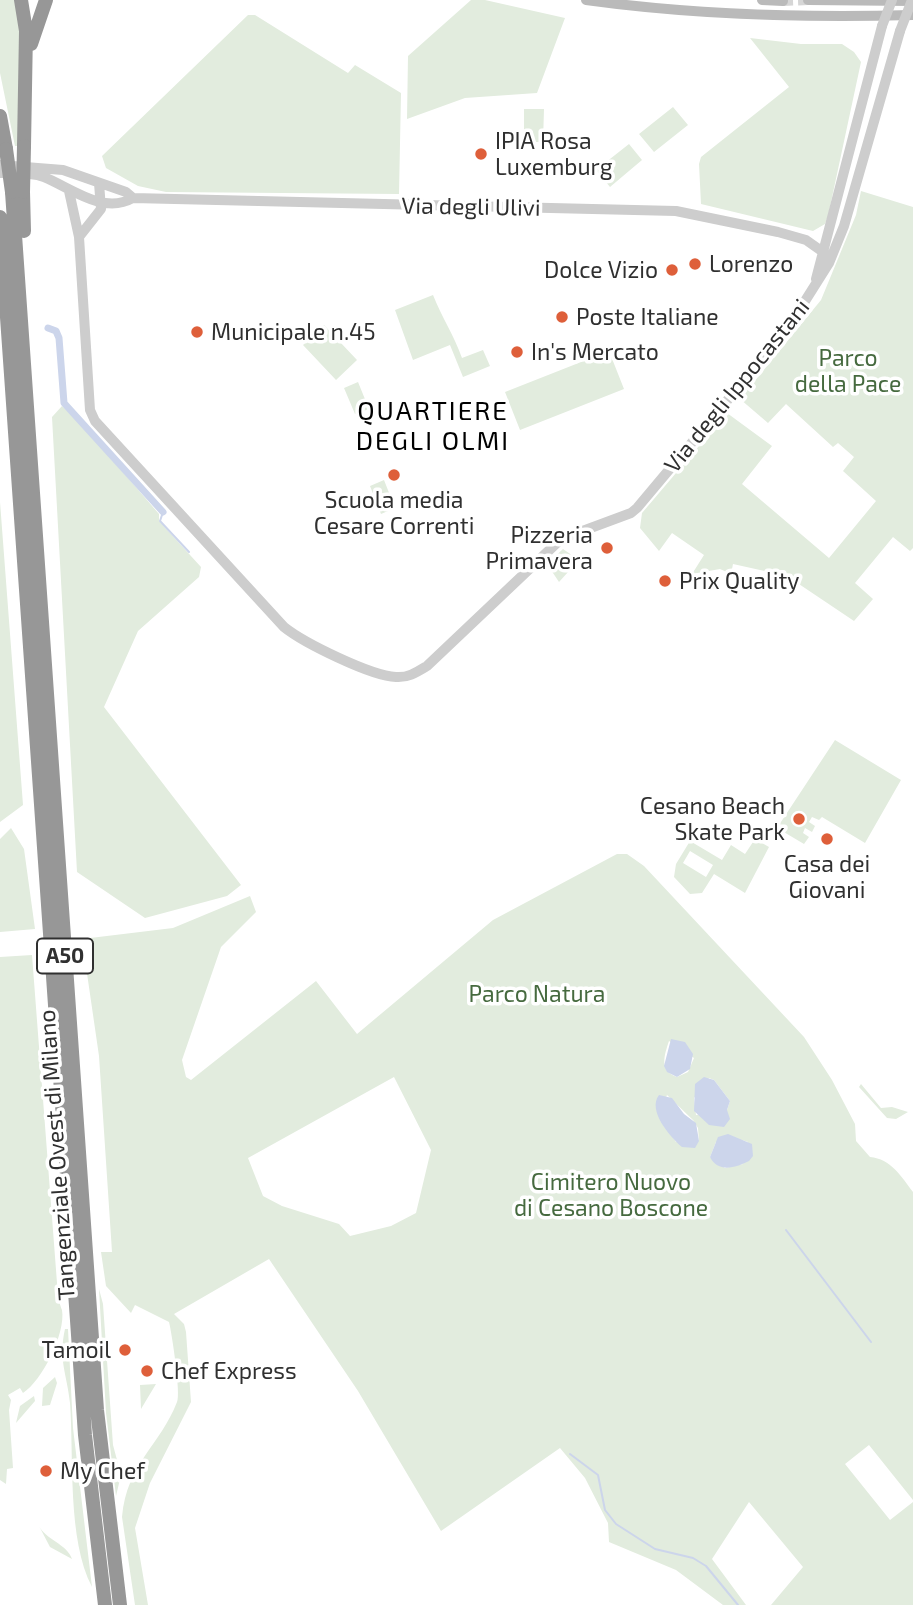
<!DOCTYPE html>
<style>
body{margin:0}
canvas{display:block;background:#fff}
</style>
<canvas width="913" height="1605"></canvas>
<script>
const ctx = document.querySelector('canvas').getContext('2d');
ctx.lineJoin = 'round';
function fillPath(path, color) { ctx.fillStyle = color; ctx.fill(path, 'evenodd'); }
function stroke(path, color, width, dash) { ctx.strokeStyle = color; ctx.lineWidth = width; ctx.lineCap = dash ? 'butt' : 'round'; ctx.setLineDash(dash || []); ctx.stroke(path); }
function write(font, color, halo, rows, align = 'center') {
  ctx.font = font + ' "Exo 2",sans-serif'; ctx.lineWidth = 7; ctx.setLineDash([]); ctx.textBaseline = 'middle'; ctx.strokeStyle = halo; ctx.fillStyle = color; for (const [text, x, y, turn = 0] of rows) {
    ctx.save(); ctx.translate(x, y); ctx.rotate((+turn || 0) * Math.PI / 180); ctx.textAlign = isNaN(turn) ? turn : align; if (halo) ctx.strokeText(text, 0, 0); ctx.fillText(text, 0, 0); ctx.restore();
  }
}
const green = new Path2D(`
 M0,0H17L20,13L18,146H15L0,73Z
 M471,0H485L565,18L537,93L465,98L407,119L408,56Z
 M248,15H255L348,73L355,65L401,93L399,194L166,192L138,186L106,168L102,156Z
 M750,38L801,44H842L854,52L861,62L828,216L825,224L813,231L701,204L699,164L701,157L789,87Z
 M673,107L688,125L654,152L639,134Z
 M524,109H544L543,142H524Z
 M629,144L642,160L610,187L596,170Z
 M861,191L913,207V548L910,551L893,537L855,583L873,599L854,621L787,576L733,564L731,574L720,569L692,574L704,555L672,533L659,551L640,528L642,513L727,413L772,446L742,484L829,558L876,501L843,471L854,457L838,443L833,447L786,404L768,423L740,399L821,300L856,215Z
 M433,295C442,318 454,335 462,358L483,350L490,366L463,377L450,345L413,360L395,310Z
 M324,325L357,360L336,380L303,345Z
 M609,351L624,389L520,430L505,392Z
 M358,382L369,409L355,414L344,388Z
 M62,406L79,421L159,514V521L201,567L199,577L138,631L104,707L241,885L227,896L145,918L77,872L52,417Z
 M384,480L395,508L381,514L370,486Z
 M0,502L23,805L0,822Z
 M563,549L579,560L559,582L547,564Z
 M835,740L901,780L865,843L822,817L819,820L812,817L809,822L815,826L812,832L805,828L803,833L809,837L804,844L777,828Z
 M11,828L24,849L35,929L0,932V839Z
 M755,839L769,847L745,893L714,874L702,893L690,894L674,877L676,864L690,841L722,860L731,845L745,854ZM690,851L713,865L706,877L683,863Z
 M617,854H627L644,866L804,1037L832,1080L855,1124L856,1141L870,1157C891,1159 901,1176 913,1192V1500L869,1445L845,1464L890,1520L913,1502V1605H771L803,1567L749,1502L712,1559L746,1605H723L676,1570L609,1542L608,1523L585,1478L560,1448L441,1531L358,1391L269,1259L174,1314L184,1324L186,1332L191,1402L150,1483L135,1528L148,1605H135L122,1517C127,1463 160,1446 177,1402C181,1394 172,1334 169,1322L135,1305L131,1313L106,1286L101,1252H112L99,1056L82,939L173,928L250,896L256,912L221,947L182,1060L186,1077L191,1080L316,981L357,1034L493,920ZM669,1041L694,1058L688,1072L677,1077C659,1071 664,1056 669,1041ZM394,1077L431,1150L416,1213L391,1226L350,1236L339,1224L282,1206L263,1196L248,1158ZM709,1078L714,1080L730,1101L727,1110L696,1115L694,1098ZM667,1095L693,1120L698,1128L699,1141L676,1142L659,1117ZM742,1140L748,1142L743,1164L725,1168L710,1157L716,1142Z
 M32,955L58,1296C59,1301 61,1308 62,1310C66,1333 42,1381 23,1393L20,1388L8,1395L11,1400L9,1410L13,1468L7,1469L6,1484L0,1480V957Z
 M861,1084L881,1108L892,1107L908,1112L896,1119L887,1118L859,1087Z
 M99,1289L103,1304L113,1445L121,1475L116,1496L106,1413Z
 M65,1329H68L73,1428L92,1587C67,1539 74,1457 70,1403C67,1374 58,1360 65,1329Z
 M55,1377L57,1383L50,1405L42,1406L43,1388Z
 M156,1384L141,1409L140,1385Z
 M34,1396L35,1401L16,1423L20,1406Z
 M39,1526C45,1539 67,1544 72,1559L50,1547Z`);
const water = new Path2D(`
 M671,1039L685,1042L693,1054L690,1069L677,1077L667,1072L664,1066Z
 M704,1077L714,1080L730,1101L727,1110L730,1119L724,1127L709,1125L694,1111L695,1084Z
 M659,1095L672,1098L684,1114L696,1123L699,1141L695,1148L682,1147C670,1137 647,1110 659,1095Z
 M728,1134L752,1144L753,1156L749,1161C735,1168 718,1173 710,1157L718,1137Z`);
const stream = new Path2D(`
 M163,512L160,521L189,552
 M786,1230L871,1342
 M570,1454L598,1475L605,1510L616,1524L655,1549L693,1558L706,1566L738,1605`);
const canal = new Path2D(`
 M48,328L56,331L59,338L64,403L163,512`);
const secondaryTunnel = new Path2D(`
 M783,1L808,0`);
const tertiary = new Path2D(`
 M0,165L63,170L126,192L133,198
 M0,173C14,173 31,172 44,177C71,188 103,215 133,198L676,211L778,232L806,240L823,252
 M69,191L79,237L90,410L95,421L284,627C304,643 371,676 396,677C408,678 417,672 427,666L561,539L631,513L637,508L788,328L829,263L844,226L900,31
 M79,237L101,209L99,183
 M816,279L882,26`);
const secondary = new Path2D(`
 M586,0C695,15 804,18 913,15
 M762,0L783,1
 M808,0L913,1`);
const motorway = new Path2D(`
 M21,0L26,31L24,146
 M31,44L46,0
 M0,116L6,149
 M12,192L97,1410L120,1605
 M23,192L24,231
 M0,217L85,1435L105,1605`);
const tertiaryBridge = new Path2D(`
 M882,26L892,0
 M900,31L912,0`);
const motorwayBridge = new Path2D(`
 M6,149L12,192
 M23,192L24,146`);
const markers = [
 [481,154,7,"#de5f3a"],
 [695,264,7,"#de5f3a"],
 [672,270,7,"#de5f3a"],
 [562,317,7,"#de5f3a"],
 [197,332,7,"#de5f3a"],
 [517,352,7,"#de5f3a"],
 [394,475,7,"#de5f3a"],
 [607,548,7,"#de5f3a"],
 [665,581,7,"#de5f3a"],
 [799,819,7,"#de5f3a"],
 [827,839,7,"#de5f3a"],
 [125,1350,7,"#de5f3a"],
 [147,1371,7,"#de5f3a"],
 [46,1471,7,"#de5f3a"]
];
const shields = [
 [65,956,56]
];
const shieldNames = [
 ["A50",65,956]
];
const poiNames = [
 ["IPIA Rosa",495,141],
 ["Luxemburg",495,167],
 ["Lorenzo",709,264],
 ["Dolce Vizio",658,270,"right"],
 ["Poste Italiane",576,317],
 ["Municipale n.45",211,332],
 ["In's Mercato",531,352],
 ["Scuola media",394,500,"center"],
 ["Cesare Correnti",394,526,"center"],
 ["Pizzeria",593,535,"right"],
 ["Primavera",593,561,"right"],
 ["Prix Quality",679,581],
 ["Cesano Beach",785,806,"right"],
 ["Skate Park",785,832,"right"],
 ["Casa dei",827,864,"center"],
 ["Giovani",827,890,"center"],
 ["Tamoil",111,1350,"right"],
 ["Chef Express",161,1371],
 ["My Chef",60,1471]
];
const streetNames = [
 ["Via degli Ulivi",471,207,1],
 ["Via degli Ippocastani",737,386,-51],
 ["Tangenziale Ovest di Milano",57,1155,-94]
];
const parkNames = [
 ["Parco",848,358],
 ["della Pace",848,384],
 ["Parco Natura",537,994],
 ["Cimitero Nuovo",611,1182],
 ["di Cesano Boscone",611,1208]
];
const quarterNames = [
 ["QUARTIERE",433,411],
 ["DEGLI OLMI",433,441]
];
fillPath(green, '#e2ecde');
fillPath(water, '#ccd5eb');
stroke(stream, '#ccd5eb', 2);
stroke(canal, '#ccd5eb', 7);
stroke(secondaryTunnel, '#d6d6d6', 10, [10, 5]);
stroke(tertiary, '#cdcdcd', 10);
stroke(secondary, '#bababa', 10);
stroke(motorway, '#979797', 14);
stroke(tertiaryBridge, '#cdcdcd', 10);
stroke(motorwayBridge, '#979797', 14);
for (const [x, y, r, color] of markers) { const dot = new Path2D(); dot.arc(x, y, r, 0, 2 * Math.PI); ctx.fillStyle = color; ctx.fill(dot); stroke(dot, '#fff', 2.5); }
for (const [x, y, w] of shields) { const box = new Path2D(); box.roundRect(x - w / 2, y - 17.5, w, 35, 5); ctx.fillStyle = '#fff'; ctx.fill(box); stroke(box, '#303030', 2); }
write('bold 21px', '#303030', null, shieldNames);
write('23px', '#303030', '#fff', poiNames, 'left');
write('23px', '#303030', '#fff', streetNames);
write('23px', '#466a3f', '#fff', parkNames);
ctx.letterSpacing = '2px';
write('26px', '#000', '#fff', quarterNames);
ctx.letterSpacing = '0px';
</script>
